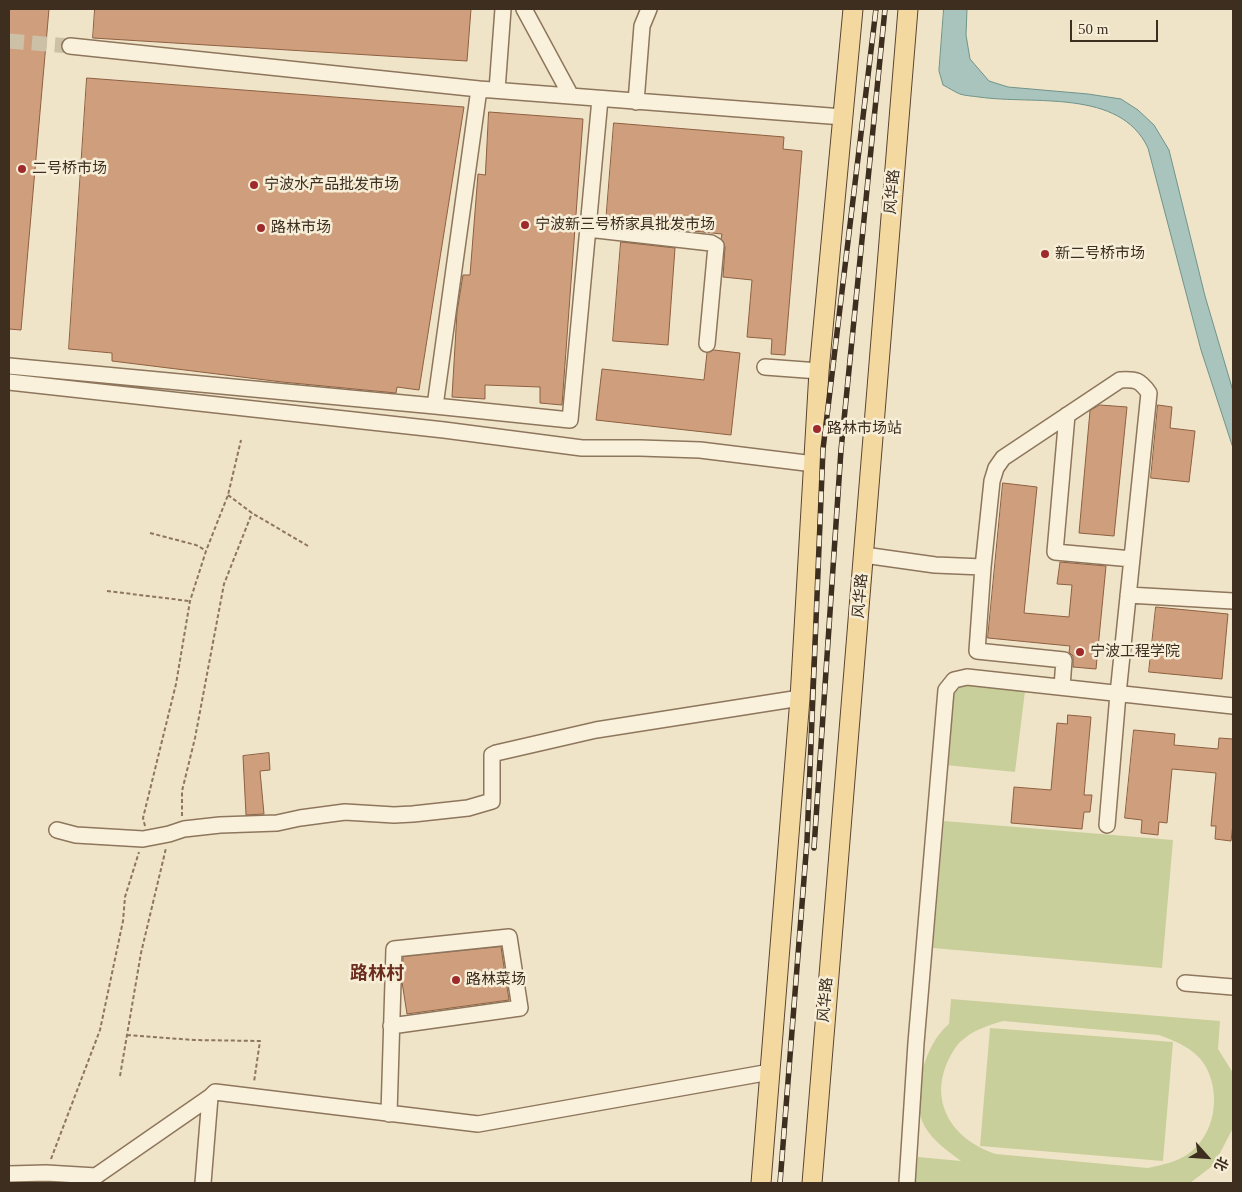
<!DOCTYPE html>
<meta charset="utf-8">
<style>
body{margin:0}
#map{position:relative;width:1242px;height:1192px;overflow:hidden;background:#f0e4c8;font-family:"Times New Roman","Noto Sans SC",serif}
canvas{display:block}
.frame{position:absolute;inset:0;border:10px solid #3d2e20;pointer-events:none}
.north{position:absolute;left:1182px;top:1132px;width:50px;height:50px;-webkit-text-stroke:4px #f7eed8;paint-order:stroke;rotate:116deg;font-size:14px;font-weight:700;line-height:20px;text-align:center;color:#3d2e20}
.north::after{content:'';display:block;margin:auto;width:18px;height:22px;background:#3d2e20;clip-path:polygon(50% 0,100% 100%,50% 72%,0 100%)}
.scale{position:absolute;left:1070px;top:20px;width:88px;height:22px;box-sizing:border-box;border:2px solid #3d2e20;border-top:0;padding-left:6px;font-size:15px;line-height:18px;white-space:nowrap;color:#3d2e20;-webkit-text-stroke:4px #f7eed8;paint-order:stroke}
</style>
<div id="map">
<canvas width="1242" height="1192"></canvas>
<div class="frame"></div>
<div class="north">北</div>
<div class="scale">50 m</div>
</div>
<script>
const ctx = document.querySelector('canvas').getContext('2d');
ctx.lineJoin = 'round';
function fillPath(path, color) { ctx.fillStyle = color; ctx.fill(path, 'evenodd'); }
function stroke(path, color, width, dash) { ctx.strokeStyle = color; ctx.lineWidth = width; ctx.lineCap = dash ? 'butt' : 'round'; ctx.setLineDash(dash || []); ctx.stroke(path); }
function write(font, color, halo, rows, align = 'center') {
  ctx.font = font + ' "Times New Roman","Noto Sans SC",serif'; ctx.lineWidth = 5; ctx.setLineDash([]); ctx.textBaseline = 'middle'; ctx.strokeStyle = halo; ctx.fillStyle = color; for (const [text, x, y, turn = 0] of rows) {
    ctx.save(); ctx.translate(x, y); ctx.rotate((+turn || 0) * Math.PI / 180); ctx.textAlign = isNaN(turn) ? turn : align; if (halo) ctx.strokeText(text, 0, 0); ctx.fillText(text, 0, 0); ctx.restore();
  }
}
const green = new Path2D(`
 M961,683L1025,691L1015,772L945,765L952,700L955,688Z
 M944,821L1173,840L1162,968L933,948Z
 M951,999L1220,1021L1218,1049L1233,1073V1128L1219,1155L1211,1167L1190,1183L915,1182L918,1157L961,1161C949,1152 933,1141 925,1127C909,1098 925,1043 949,1024ZM1003,1021L1159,1035C1176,1041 1197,1050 1206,1067C1221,1095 1215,1135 1188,1154C1176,1162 1162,1165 1148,1168L996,1154C955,1141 929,1105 947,1063C951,1054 957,1043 965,1038C976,1029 990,1025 1003,1021Z
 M990,1028L1173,1042L1163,1161L980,1146Z`);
const water = new Path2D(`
 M944,9H967L966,35L970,59L989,81L1008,87L1088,94L1121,99L1138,110L1154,125L1169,150L1205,296L1233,391V448L1201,350L1148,148C1120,88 1033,105 979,97C973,96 966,96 960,94C955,92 949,88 943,85L939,71Z`);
const building = new Path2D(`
 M9,9H49L21,330L9,329Z
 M95,9H471L467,61L93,38Z
 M87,78L464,107L419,390L397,387L396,393L282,382L112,361V353L69,349Z
 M489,112L583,119L562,405L540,403V387L485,385V399L452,397L457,312L463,275H470L478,174L485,175Z
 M614,123L784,137L783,149L802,151L785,355L771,354L772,339L747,337L752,280L723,277L725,247L721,239L722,234L606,222Z
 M621,242L675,248L668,345L613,341Z
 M714,350L740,353L731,435L596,420L602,369L704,380L707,353Z
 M1100,405L1127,407L1114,536L1079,533L1090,411Z
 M1158,405L1172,407L1170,428L1195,431L1189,482L1151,478Z
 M1003,483L1037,487L1024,613L1069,617L1072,585L1057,584L1060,562L1106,566L1096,669L1073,667V656L1069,652L1070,646L988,638Z
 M1156,607L1228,614L1222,679L1149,672Z
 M1068,715L1091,717L1084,795H1092L1090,812H1084L1082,829L1011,823L1014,787L1051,790L1057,723L1067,724Z
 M1134,730L1175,734L1174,745L1218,749L1219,738L1233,739V824L1231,841L1215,839L1216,826H1211L1216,773L1172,769L1167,823L1159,822L1158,835L1141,833L1142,820L1125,818Z
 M269,753L270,770L260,771L264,814L246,815L243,756Z
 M501,947L509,1000L407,1014L402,982L403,957Z`);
const minorTunnel = new Path2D(`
 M9,41L70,46`);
const path = new Path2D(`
 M228,495L252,513L308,546
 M150,533L196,545L205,550
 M107,591L189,601
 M182,816V791L195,738L224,584L252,513
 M145,826L143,818L176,684L190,601L206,551L228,495L241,440
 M127,1035L194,1040L260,1041L254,1082
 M120,1076L141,953L166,848
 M51,1159L100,1030L123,921L125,897L139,852`);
const minor = new Path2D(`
 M524,9L571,96
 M70,46L479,89
 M497,90L503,9
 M600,99L570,420L435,406L479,89L843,117
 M636,102L642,26L649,9
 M588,229L711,243L716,246L707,344
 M9,366L435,406
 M765,367L819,371
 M9,382L444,430L582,448H640L700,450L814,464
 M1067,415L1055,552L1132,559
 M864,555L935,565L983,567L977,651L1064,660L1062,687
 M983,567L992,481L996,468L1003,458L1120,380C1136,379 1140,380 1149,393L1118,694L1107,825
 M1128,595L1233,601
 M57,830L76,835L143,839L169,834L184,829L220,825L277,823L300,818L345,812L394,815L413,814L468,808L492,801V755L496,753L596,730L800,698
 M1185,983L1233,987
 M389,1114L394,949L509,937L520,1008L391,1026
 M9,1174L46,1173L96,1176L210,1097
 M203,1183L210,1097L215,1092L478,1124L770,1072
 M907,1183L916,1043L946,690L954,680L967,677L1233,706`);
const major = new Path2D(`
 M761,1183L800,698L819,371L853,9
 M812,1183L908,9`);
const rail = new Path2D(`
 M814,848L841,450L885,9
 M780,1183L807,841L823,449L876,9`);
const markers = [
 [22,169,5,"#9e2a2b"],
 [254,185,5,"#9e2a2b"],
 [525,225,5,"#9e2a2b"],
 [261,228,5,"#9e2a2b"],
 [1045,254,5,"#9e2a2b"],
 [817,429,5,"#9e2a2b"],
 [1080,652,5,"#9e2a2b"],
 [456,980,5,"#9e2a2b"]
];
const poiNames = [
 ["二号桥市场",32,169],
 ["宁波水产品批发市场",264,185],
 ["宁波新三号桥家具批发市场",535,225],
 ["路林市场",271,228],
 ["新二号桥市场",1055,254],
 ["路林市场站",827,429],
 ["宁波工程学院",1090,652],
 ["路林菜场",466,980]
];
const streetNames = [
 ["风华路",893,192,-85],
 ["风华路",861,596,-85],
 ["风华路",826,1000,-85]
];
const quarterNames = [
 ["路林村",377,974]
];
fillPath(green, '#c9cf9b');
fillPath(water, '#a9c4bc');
stroke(water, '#6f938a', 1);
fillPath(building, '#cf9f7d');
stroke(building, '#8d5f41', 1);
stroke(minorTunnel, '#ccc0a6', 15, [15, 8]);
stroke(minor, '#8d765c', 18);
stroke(major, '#5b4430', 21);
stroke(path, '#8d765c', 2, [4, 2.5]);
stroke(minor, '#faf1dc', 15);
stroke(major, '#f3d9a0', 19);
stroke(rail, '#3d2e20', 5.5);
stroke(rail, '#f7eed8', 4, [11]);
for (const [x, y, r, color] of markers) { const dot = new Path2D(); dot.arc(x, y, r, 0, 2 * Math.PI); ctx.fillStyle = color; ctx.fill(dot); stroke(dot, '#f7eed8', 2); }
write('15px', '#3d2e20', '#f7eed8', poiNames, 'left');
write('15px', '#3d2e20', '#f7eed8', streetNames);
write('bold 18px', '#6b2e1e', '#f7eed8', quarterNames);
</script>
